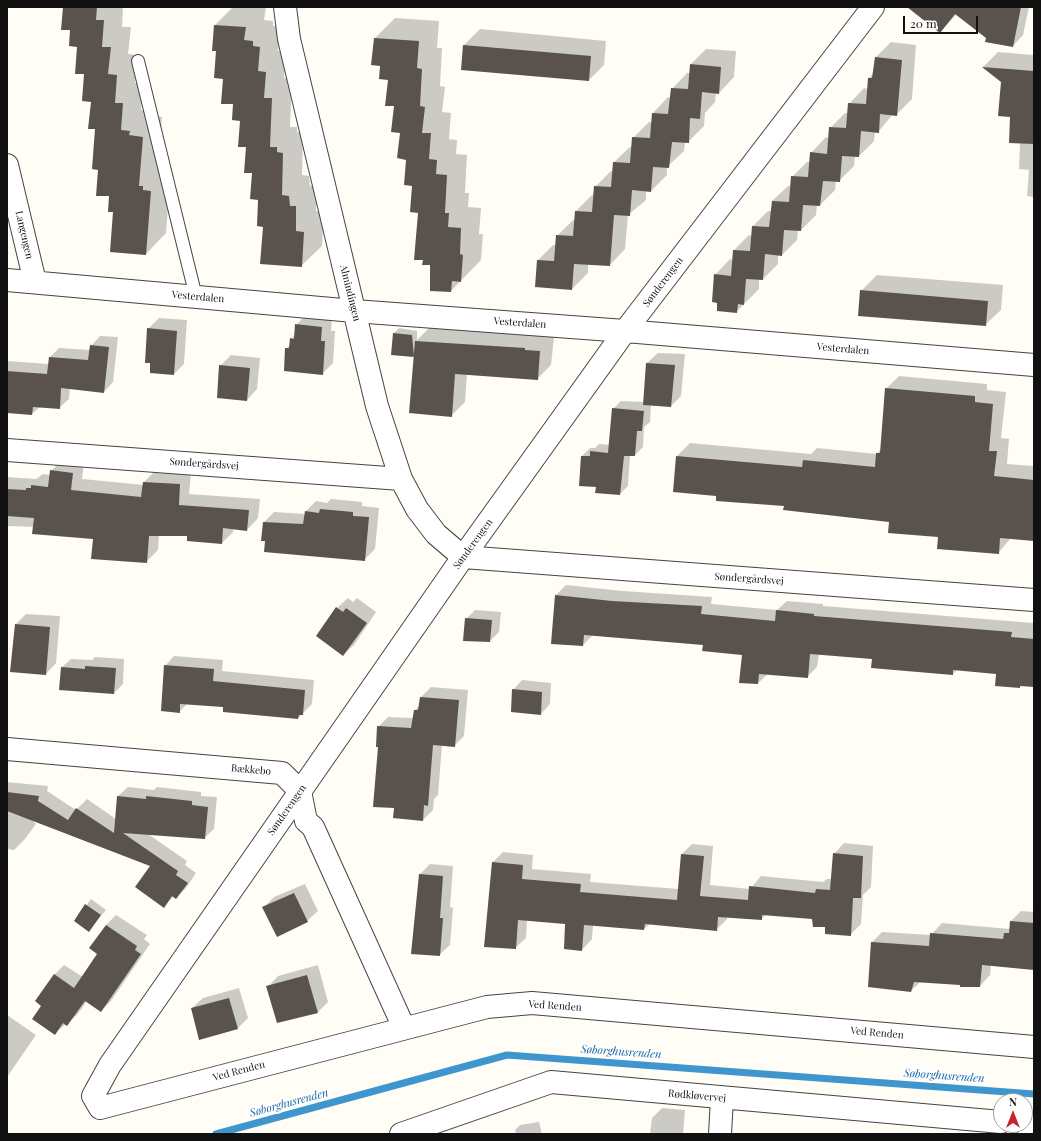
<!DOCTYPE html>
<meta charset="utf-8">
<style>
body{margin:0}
#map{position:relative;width:1041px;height:1141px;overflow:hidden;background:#fffdf5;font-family:"Playfair Display",serif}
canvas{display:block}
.frame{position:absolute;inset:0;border:8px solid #111;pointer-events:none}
.north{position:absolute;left:993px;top:1093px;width:40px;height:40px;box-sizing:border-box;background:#fff;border:1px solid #a0a0a0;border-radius:50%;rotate:0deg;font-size:11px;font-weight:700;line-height:16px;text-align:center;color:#111}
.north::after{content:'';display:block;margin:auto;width:14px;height:18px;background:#c4262e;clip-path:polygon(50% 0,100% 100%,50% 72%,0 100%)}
.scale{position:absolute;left:903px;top:16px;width:75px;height:18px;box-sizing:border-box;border:2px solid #111;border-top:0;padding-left:5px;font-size:12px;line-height:14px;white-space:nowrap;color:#111;-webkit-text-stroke:3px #fff;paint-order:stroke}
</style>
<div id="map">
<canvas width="1041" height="1141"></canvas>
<div class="frame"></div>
<div class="north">N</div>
<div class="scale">20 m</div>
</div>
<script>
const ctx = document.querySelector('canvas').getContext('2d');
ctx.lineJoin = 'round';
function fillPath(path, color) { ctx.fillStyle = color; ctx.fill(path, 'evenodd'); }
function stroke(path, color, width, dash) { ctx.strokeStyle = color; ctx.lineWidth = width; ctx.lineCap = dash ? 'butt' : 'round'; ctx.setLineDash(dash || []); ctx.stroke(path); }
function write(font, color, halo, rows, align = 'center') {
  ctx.font = font + ' "Playfair Display",serif'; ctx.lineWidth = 4; ctx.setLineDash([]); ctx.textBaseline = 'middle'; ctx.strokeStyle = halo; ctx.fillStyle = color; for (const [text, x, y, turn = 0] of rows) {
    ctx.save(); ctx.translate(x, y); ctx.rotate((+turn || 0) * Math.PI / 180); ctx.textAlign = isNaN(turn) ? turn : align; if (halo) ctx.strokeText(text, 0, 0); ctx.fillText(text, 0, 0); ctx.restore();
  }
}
const shadow = new Path2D(`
 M64,7H123L122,27H131L128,54L137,55L135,83H143L141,110L150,111L149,115L162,117L159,166L163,170H171L166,233L146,254L114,211L100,169L92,101L78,46Z
 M233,7H266L264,20L273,21V26H280L278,51H286L284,78H292L290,127H297V132L303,133L302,175L309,176L310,186H316V211L324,212L322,246L301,266L264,226L241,120L224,78L218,50H213L215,25Z
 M920,7H1029L1023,35L1013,46L987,38L957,14L940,32Z
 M395,18L439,21L437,48H442L440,86L445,87L442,112L451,113L449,139L457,140L456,154L467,155L465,193H469L468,207L481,208L479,234H483L481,260L451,291L420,212L389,79L381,65L375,38Z
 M480,29L606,41L604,65L589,80L462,69L464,45Z
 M891,42L916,45L912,99L897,114H893L878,132L875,131L874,141L859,156H855L854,166L839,181H836L835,190L820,205H817L816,215L801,230H798L797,240L782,255L778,254V264L763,279H759V289L736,312L715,275L730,259L733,260L734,250L749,235L752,236L753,226L768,211H772V201L788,186H791L792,177L807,162H810L811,153L826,137L829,138L830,128L845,113H849V104L864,88L868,89L869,78L874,73L876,57Z
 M706,49L736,51L734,77L719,93H716L715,102L705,113L704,126L688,142H685L684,151L667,167V175L651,191H646V200L628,215L625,249L610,265L588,264V273L572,289L538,260L553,245H556L557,236L573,220H575L576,211L592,195L595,196V187L611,171H613L614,162L630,147H633V138L649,122H652L653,113L668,97L671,98L672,89L687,73H690L691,64Z
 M998,52L1034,55V197L1027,196L1029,170L1019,169L1020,143L1002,82L983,67Z
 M877,275L1003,285L1001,310L985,325L861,291Z
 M307,314L332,317L331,331H335L333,363L322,374L286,349L290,345L291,339L295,334L296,325Z
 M159,318L187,320L184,364L174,374L152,362L148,329Z
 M430,327L538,334V336L554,337L551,365L537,379L467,374L465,402L451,416L415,355L413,356L394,333L399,328L417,331V340Z
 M100,336L118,337L113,382L104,392L70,388L69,399L59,408L40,407L32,414L7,412V361L49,364L50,357L59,348L90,350L91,346Z
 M658,353L685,354L681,396L671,406L651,404L650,422L644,427L643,447L635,455H630L628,486L620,494L597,486L580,485L582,456L590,448H595L599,444L610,445L613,409L621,401L644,402L647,363Z
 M231,355L260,358L257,389L247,400L220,366Z
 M899,376L987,384V390L1006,392L1001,438L1009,439L1007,464L1034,466V540L1011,538L998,553L890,521L717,495L674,491L677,456L690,443L811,454L817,448L877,454L881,449L886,389Z
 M62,460L84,461L82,479L144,485V482L155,471L191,473L189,494L260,499L258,518L247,530L234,528L233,532L222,543L188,535H159L158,550L146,562L94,539L34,527L7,526V477L36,479L43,474L50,475L51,471Z
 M331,499L362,502V506L379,508L375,549L365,559L266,540L264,522L274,512L305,514L306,511L316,501L327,503Z
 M566,585L623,591L712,597L711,604L777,610L787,601L823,604V606L1034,623V686L1022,685L1020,687L997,673L957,670L953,674L873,658L819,654L817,667L807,677L768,674L758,683L743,654L704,644L593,635L583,645L556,595Z
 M348,598L353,602L357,598L376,612L354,645L343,655L337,608Z
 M475,610L501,612L499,632L490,641L466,619Z
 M26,614L60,616L56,663L46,674L16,624Z
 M174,656L223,660L222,671L314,680L312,704L298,718L224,706L188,703L179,712L165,666Z
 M95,657L124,659L123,684L114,693L61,668L71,659L92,660Z
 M522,680L551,683L550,704L541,714L513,690Z
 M431,687L468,690L464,736L454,746L442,745L438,795L434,799L433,810L423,820L395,807L379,747L378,727L388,717L414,718L415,710L420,705L421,697Z
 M7,782L48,786L47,791L76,810L87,799L116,819L118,796L128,787L154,790L157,787L201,792V796L217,797L214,829L204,838L148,834L187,861L185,865L196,873L186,888L176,898L174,896L164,906L151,866L31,819L36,824L25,839L14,850L7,849Z
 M844,843L873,846L871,887L863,895L861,924L850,935L826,927L813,918L767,914L761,919L727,916V919L716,930L650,924L644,929L593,925L592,939L582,950L566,923L527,920L526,938L515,948L493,862L503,852L533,855L532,869L591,874L590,882L679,889L682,854L692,844L713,846L710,885L750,889L761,876L823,882L827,879H832L834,854Z
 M430,864L453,866L450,907L453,908L450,945L439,955L420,874Z
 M305,884L318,911L307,921L264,907L274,897Z
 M91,899L106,910L89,930L75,921Z
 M1021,911L1034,912V969L991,965L990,975L980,986L921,981L911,991L869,986L872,942L882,932L931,935L942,923L1010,929L1011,921Z
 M116,915L147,935L144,939L150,944L111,1001L101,1011L87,1001L77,1015L55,1033L42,1005L54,975L64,965L83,977L99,954L106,925Z
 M318,965L328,1002L318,1012L268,987L278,976Z
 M239,988L248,1018L238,1028L192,1008L203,998Z
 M7,1015L36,1035L7,1077Z
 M662,1108L685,1110L683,1134H650L652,1118Z
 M539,1122L542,1134H516L515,1130L520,1125Z`);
const stream = new Path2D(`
 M216,1134L507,1055L1034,1094`);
const building = new Path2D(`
 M63,7H97L96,20H104L102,47H111L108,74L117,75L115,103H123L121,130L130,131L129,135L143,137L139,186H143V190L151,191L146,255L110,252L113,212H108L109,196H96L98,170L92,169L95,129H88L91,102L82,101L84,74H75L77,47L69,46L70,30H61Z
 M907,7H1021L1013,47L985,42L986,38L955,14L940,33Z
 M214,25L246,27L244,40L253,41V46L260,47L258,71L266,72L264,98H272L270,147H277V152L283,153L282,195L289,196L290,206H296V231L304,232L302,267L260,264L263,227L257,226L258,200L250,199L252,173H244L246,147H238L240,121L232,120L233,104H221L223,79L214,78L216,51H212Z
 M374,38L419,41L417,68L422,69L420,106L425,107L422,133H431L429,159L437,160L436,174L447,175L445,213H449L448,227L461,228L460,254L463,255L461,282L452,281L451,292L430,291V265H422L423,260H414L418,213L410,212L412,186L404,185L406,160L397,158L400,133L391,132L394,106H385L388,80L379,79L380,66L371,65Z
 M463,45L591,56L589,81L461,70Z
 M875,57L902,60L897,116L880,114L879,133L861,131L859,157L842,156L840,182L823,181L820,206L803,205L801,231L784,230L782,256L765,254L763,280L746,279L744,305L738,304L737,313L717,311V303L712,302L714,274L731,276L733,250L750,251L752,226L769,227L772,201L789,202L791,176L808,177L810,152L827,154L829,127L846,128L848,103L866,104L868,78H872Z
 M690,64L721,67L719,94L702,92L700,119L690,118L689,143L672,142L669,168L653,167L651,192L632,190L630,216L614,215L610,266L574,264L572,290L535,287L537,260L554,261L556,235L573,236L575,211L592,212L594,186L611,187L613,162L630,163L632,137L650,138L652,113L668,114L671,88L688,89Z
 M982,67L1034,71V144L1009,143L1010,117L998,116L1001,82Z
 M860,290L988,301L986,326L858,316Z
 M295,324L322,327L321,341H325L323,375L284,371L285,348H289L290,338L294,339Z
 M147,328L177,331L174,375L150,373V363H145Z
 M393,333L412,335L414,357L391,355Z
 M415,341L525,348V350L540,351L538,380L455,374L452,417L409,413Z
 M90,345L109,347L104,393L61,388L60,409L33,407L32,415L7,413V371L47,374L49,357L88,360Z
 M646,363L675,365L671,407L643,405Z
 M219,365L250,368L247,401L217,398Z
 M885,388L975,396V402L993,404L989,451H997L994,476L1034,480V541L1000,538L999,554L937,549L938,537L888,533L889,522L783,510L784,506L716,501V496L673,492L676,456L802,467L803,460L875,467L876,453H880Z
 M612,408L644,411L642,431H637L635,456H624L620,495L595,493L596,487L579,486L581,456H590V451L608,453Z
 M50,470L73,473L71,490L141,497L143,482L180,484L179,505L249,510L247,531L223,528L222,544L187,541V536H149L147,563L91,559L93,539L32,534L34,518L7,516V489L26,490V488H31V485L48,487Z
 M320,509L353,512V516L369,517L365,561L264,552L265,541H261L263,522L303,524L305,511L319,513Z
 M555,595L612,601L702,606L701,614L775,621L776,610L814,614V616L1012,632L1011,637L1034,639V687L1020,686V688L995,686L996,674L953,670V675L871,668L872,659L810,654L808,678L759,674L758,684L739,683L742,655L702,651L703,645L584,635L583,646L551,644Z
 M336,607L343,612L346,608L367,623L343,656L316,636Z
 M465,618L492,620L490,642L463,641Z
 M15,624L50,627L46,675L10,672Z
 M164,665L214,669L213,681L305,690L303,715H299L298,719L223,712V707L180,704V713L161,711Z
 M85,666L116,668L114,694L59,690L61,667L85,669Z
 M512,689L542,692L541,715L511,712Z
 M420,697L459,700L455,747L433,745L428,806L424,805L423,821L393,818L394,808L373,807L378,747H376L377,726L411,728L414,710H418Z
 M7,792L39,796L38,801L68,820L76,808L114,833L117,796L146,799V796L192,801V805L208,807L205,839L123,833L178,871L176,875L188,883L176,899L172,896L164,908L135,887L150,866L7,811Z
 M833,853L863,856L861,898H853L851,936L825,934V927H813L812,919L762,915V920L718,917L717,931L645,924L644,930L584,925L582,951L564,949L565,924L518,920L516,949L484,947L492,862L523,865L522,879L581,884L580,892L677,900L681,854L704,856L700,896L748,900L749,886L815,893L816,889L830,890Z
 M419,874L443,876L440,918H443L440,956L411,954Z
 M294,893L308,922L277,937L262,907Z
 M85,904L101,915L89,932L74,921Z
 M1010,921L1034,923V970L982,965L980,987H960V985L914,982L911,992L868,987L871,942L929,946L930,933L1003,939L1004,933H1009Z
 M106,925L137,946L135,950L141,954L101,1012L85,1001L67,1026L63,1023L55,1035L32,1019L41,1006L35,1001L54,974L74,988L97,954L89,948Z
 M307,975L318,1013L277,1023L266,986Z
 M229,998L238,1029L199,1040L191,1008Z`);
const lane = new Path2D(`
 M138,61L196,297`);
const street = new Path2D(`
 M285,7L289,39L377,406L401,479L417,509L436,534L463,557L1034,600
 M873,7L625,331L463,557L110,1065L93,1096L100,1108L487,1007L532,1003L1034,1047
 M7,165L35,282
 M7,280L354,311L625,331L1034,365
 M7,450L401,479
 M7,749L282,773L300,791L306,821L313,827L404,1028
 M1025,1124H1034
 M401,1134L551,1082L1001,1122
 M720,1134L722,1098`);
const streetNames = [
 ["Langengen",24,235,77],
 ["Sønderengen",663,282,-53],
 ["Almindingen",350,293,76],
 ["Vesterdalen",198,297,5],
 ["Vesterdalen",520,323,4],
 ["Vesterdalen",843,349,5],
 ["Søndergårdsvej",204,464,4],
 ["Sønderengen",473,544,-54],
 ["Søndergårdsvej",749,579,4],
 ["Bækkebo",251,770,5],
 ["Sønderengen",287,810,-55],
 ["Ved Renden",555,1006,4],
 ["Ved Renden",877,1033,5],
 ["Ved Renden",239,1071,-15],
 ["Rødkløvervej",697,1096,5]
];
const waterNames = [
 ["Søborghusrenden",621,1052,4],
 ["Søborghusrenden",944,1076,4],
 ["Søborghusrenden",289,1103,-15]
];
fillPath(shadow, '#0003');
stroke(stream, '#3f96cf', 7);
fillPath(building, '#5a524d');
stroke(lane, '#444', 14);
stroke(street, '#444', 24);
stroke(lane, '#fff', 12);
stroke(street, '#fff', 22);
write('10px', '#111', '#fff', streetNames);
write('italic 11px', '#1768a6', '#fff', waterNames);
</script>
